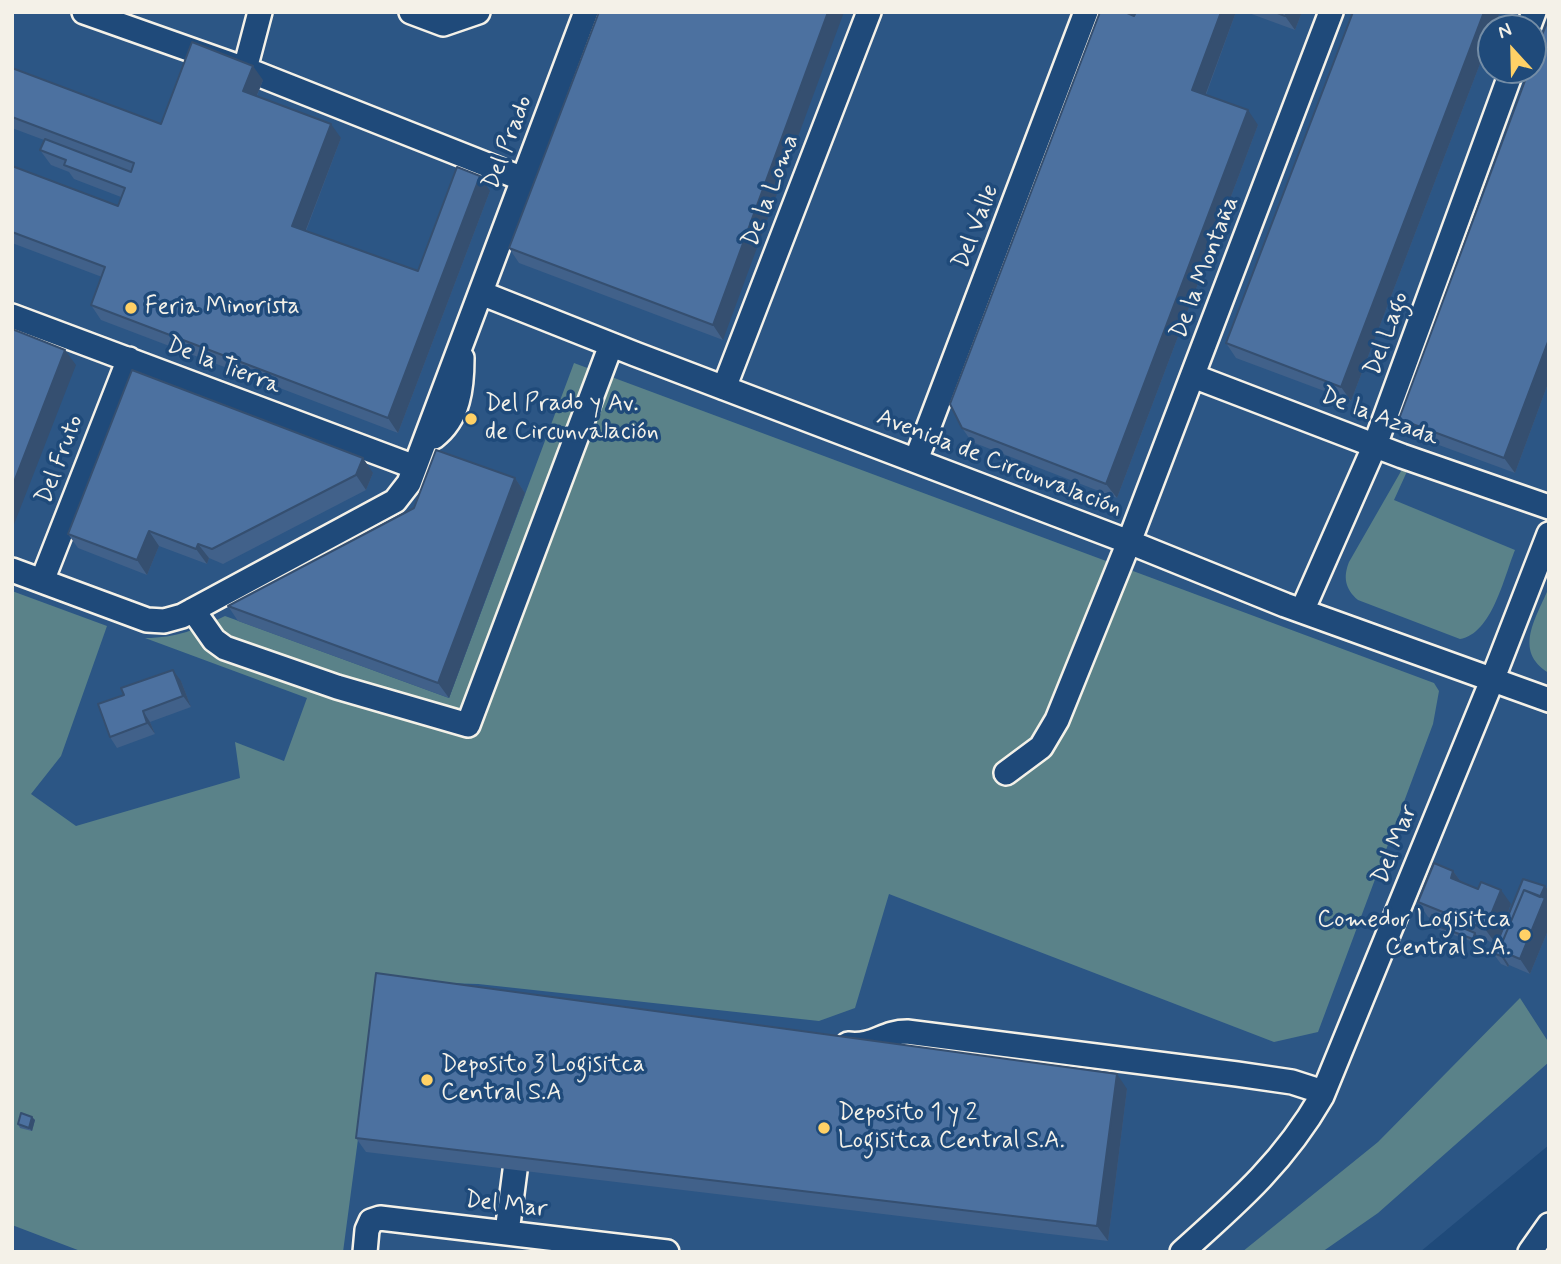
<!DOCTYPE html>
<meta charset="utf-8">
<style>
body{margin:0}
#map{position:relative;width:1561px;height:1264px;overflow:hidden;background:#1f4a7a;font-family:Mynerve,sans-serif}
canvas{display:block}
.frame{position:absolute;inset:0;border:14px solid #f4f1e8;pointer-events:none}
.north{position:absolute;left:1477px;top:14px;width:70px;height:70px;box-sizing:border-box;background:#1f4a7a;border:2px solid #748da6;border-radius:50%;rotate:338deg;font-size:19px;font-weight:700;line-height:28px;text-align:center;color:#f4f1e8}
.north::after{content:'';display:block;margin:auto;width:24px;height:32px;background:#ffd166;clip-path:polygon(50% 0,100% 100%,50% 72%,0 100%)}
</style>
<div id="map">
<canvas width="1561" height="1264"></canvas>
<div class="frame"></div>
<div class="north">N</div>
</div>
<script>
const ctx = document.querySelector('canvas').getContext('2d');
ctx.lineJoin = 'round';
function fillPath(path, color) { ctx.fillStyle = color; ctx.fill(path, 'evenodd'); }
function stroke(path, color, width, dash) { ctx.strokeStyle = color; ctx.lineWidth = width; ctx.lineCap = dash ? 'butt' : 'round'; ctx.setLineDash(dash || []); ctx.stroke(path); }
function write(font, color, halo, rows, align = 'center') {
  ctx.font = font + ' Mynerve,sans-serif'; ctx.lineWidth = 7; ctx.setLineDash([]); ctx.textBaseline = 'middle'; ctx.strokeStyle = halo; ctx.fillStyle = color; for (const [text, x, y, turn = 0] of rows) {
    ctx.save(); ctx.translate(x, y); ctx.rotate((+turn || 0) * Math.PI / 180); ctx.textAlign = isNaN(turn) ? turn : align; if (halo) ctx.strokeText(text, 0, 0); ctx.fillText(text, 0, 0); ctx.restore();
  }
}
const built = new Path2D(`
 M12,12H1549V1145L1420,1252H12ZM1491,28H1533V70H1491Z`);
const green = new Path2D(`
 M574,363L1434,683L1439,691L1433,724L1318,1032L1274,1042L889,894L855,1008L819,1021L478,984L379,981L343,1252H83L12,1225V591L107,626L61,756L31,794L76,826L240,778L235,742L284,761L307,698L145,638C177,638 197,629 225,616L449,698Z
 M1404,466L1409,467L1394,500L1515,550C1504,577 1492,634 1460,639L1358,600C1345,589 1343,577 1349,562Z
 M1549,587V673C1512,651 1537,617 1549,587Z
 M1520,998L1549,1043V1062L1378,1213L1322,1252H1242L1378,1142Z`);
const minor = new Path2D(`
 M84,12L245,69L523,179
 M411,12L443,24L478,12
 M1528,28L1534,12
 M245,69L260,12
 M481,293L635,354L1129,542L1285,605L1549,700
 M12,316L415,467
 M1193,376L1402,456L1549,507
 M724,388L869,12
 M434,437C459,418 462,387 462,358
 M916,460L1086,12
 M12,570L147,620L164,621L182,616L395,501L409,483L586,12
 M42,581L129,359
 M193,610L214,640L225,648L337,687L468,725L611,345
 M1302,611L1375,445L1512,70
 M1006,773L1041,747L1057,720L1129,542L1331,12
 M848,1044C875,1047 882,1032 907,1032L1237,1074L1292,1082L1323,1092
 M507,1232L519,1140
 M365,1252L367,1230L371,1221L380,1218L667,1252
 M1182,1252C1238,1202 1284,1162 1322,1096L1493,678L1549,534
 M1530,1252L1549,1225`);
const wall = new Path2D(`
 M599,12L723,340L519,263L509,248Z
 M1236,12L1206,95L1258,125L1117,498L972,442L962,428L1134,16Z
 M1246,12H1302L1295,30Z
 M1500,12L1494,28H1491V35L1351,401L1236,358L1226,343Z
 M1549,17V381L1515,473L1409,434L1399,419Z
 M12,68L161,124L263,80L257,96L341,138L306,231L418,271L490,191L398,433L101,320L91,305L102,277L12,243V166L118,206L121,197L74,179L69,172L51,165L40,150L44,140L12,128Z
 M132,370L373,473L366,490L223,564L209,558L207,564L159,546L147,575L78,548L68,534Z
 M515,478L525,493L449,698L238,621L228,606L414,508Z
 M181,681L191,707L150,722L155,734L117,748L110,737Z
 M1453,871L1461,882L1511,904L1496,944L1478,937L1476,943L1432,927L1429,923L1431,918L1428,917L1418,902Z
 M1545,886L1549,891V928L1530,974L1509,965L1508,967L1501,964L1493,953Z
 M1127,1089L1108,1241L366,1152L356,1138Z
 M32,1117L35,1120L32,1131L20,1128L18,1124Z`);
const shadedWall = new Path2D(`
 M828,12H844L723,340L713,325Z
 M1221,12H1236L1202,104L1192,90Z
 M1287,12H1302L1295,30L1285,16Z
 M1484,12H1500L1494,28H1491V35L1351,401L1341,387Z
 M253,66L263,80L253,105L243,91Z
 M1248,110L1258,125L1117,498L1106,484Z
 M331,124L341,138L302,240L292,226Z
 M480,176L490,191L398,433L388,418Z
 M1549,339V381L1515,473L1504,458Z
 M65,350L76,365L13,527L12,487Z
 M363,458L373,473L366,490L356,475Z
 M515,478L525,493L449,698L438,683Z
 M149,531L159,546L147,575L137,560Z
 M198,544L209,558L207,564L196,549Z
 M173,670L181,681L191,707L183,696Z
 M143,711L150,722L155,734L147,723Z
 M1453,871L1464,886L1451,878Z
 M1545,886L1549,891V928L1530,974L1520,959Z
 M1501,890L1511,904L1496,944L1485,929Z
 M1475,933L1478,937L1476,943L1473,939Z
 M1502,954L1509,965L1508,967L1501,956Z
 M1117,1074L1127,1089L1108,1241L1097,1226Z
 M32,1117L35,1120L32,1131L29,1128Z`);
const building = new Path2D(`
 M599,12H828L713,325L509,248Z
 M1100,12H1125L1134,16L1136,12H1221L1192,90L1248,110L1106,484L962,428L950,404Z
 M1275,12H1287L1285,16Z
 M1353,12H1484L1341,387L1226,343Z
 M1549,17V339L1504,458L1399,419L1529,70H1533V59Z
 M192,42L253,66L243,91L331,124L292,226L418,271L457,167L480,176L388,418L91,305L105,267L12,232V166L118,206L125,188L64,165L66,160L40,150L45,139L131,172L134,163L12,117V68L161,124Z
 M12,329L65,350L12,487Z
 M132,370L363,458L356,475L212,549L198,544L196,549L149,531L137,560L68,534Z
 M436,450L515,478L438,683L228,606L414,508Z
 M173,670L183,696L143,711L147,723L110,737L98,704L124,695L121,688Z
 M1434,863L1453,871L1451,878L1478,889L1481,882L1501,890L1485,929L1418,902Z
 M1523,879L1545,886L1540,897L1524,890L1499,950L1502,954L1501,956L1493,953Z
 M1524,890L1545,898L1520,959L1499,950Z
 M1432,915L1475,933L1473,939L1429,923Z
 M376,973L1117,1074L1097,1226L356,1138Z
 M21,1113L32,1117L29,1128L18,1124Z`);
const markers = [
 [131,308,7,"#ffd166"],
 [471,419,7,"#ffd166"],
 [1525,935,7,"#ffd166"],
 [427,1080,7,"#ffd166"],
 [824,1128,7,"#ffd166"]
];
const streetNames = [
 ["Del Prado",509,143,-69],
 ["De la Loma",772,191,-69],
 ["Del Valle",977,227,-69],
 ["De la Montaña",1206,268,-69],
 ["Del Lago",1388,334,-70],
 ["De la Tierra",223,367,21],
 ["De la Azada",1379,418,21],
 ["Del Fruto",61,460,-69],
 ["Avenida de Circunvalación",999,464,21],
 ["Del Mar",1396,845,-68],
 ["Del Mar",506,1206,7]
];
const poiNames = [
 ["Feria Minorista",145,308],
 ["Del Prado y Av.",485,405],
 ["de Circunvalación",485,433],
 ["Comedor Logisitca",1511,921,"right"],
 ["Central S.A.",1511,949,"right"],
 ["Deposito 3 Logisitca",441,1066],
 ["Central S.A",441,1094],
 ["Deposito 1 y 2",838,1114],
 ["Logisitca Central S.A.",838,1142]
];
fillPath(built, '#2c5685');
fillPath(green, '#5a8289');
stroke(minor, '#f4f1e8', 28);
stroke(minor, '#1f4a7a', 23);
fillPath(wall, '#41618a');
fillPath(shadedWall, '#354f70');
fillPath(building, '#4c71a0');
stroke(building, '#354f70', 2);
for (const [x, y, r, color] of markers) { const dot = new Path2D(); dot.arc(x, y, r, 0, 2 * Math.PI); ctx.fillStyle = color; ctx.fill(dot); stroke(dot, '#1f4a7a', 2.5); }
write('24px', '#f4f1e8', '#1f4a7a', streetNames);
write('24px', '#f4f1e8', '#1f4a7a', poiNames, 'left');
</script>
